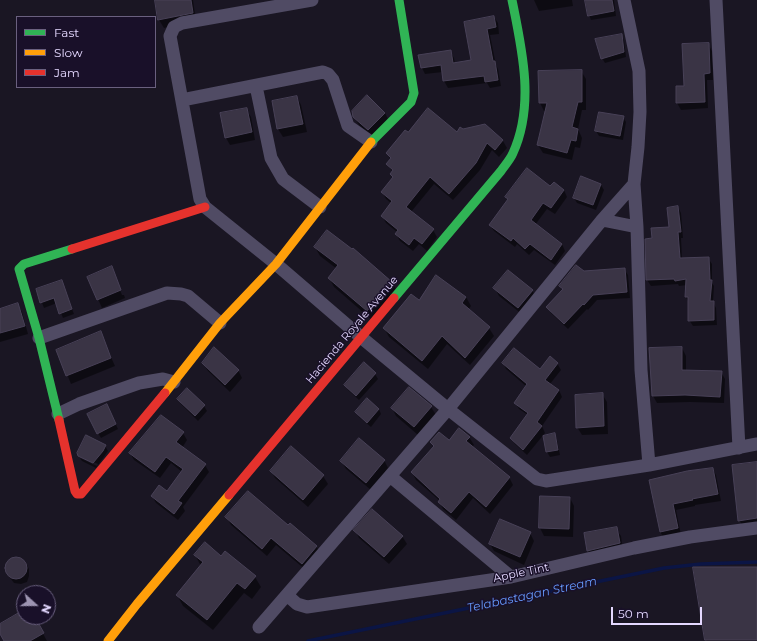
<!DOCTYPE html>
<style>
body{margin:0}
#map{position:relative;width:757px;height:641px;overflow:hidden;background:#1a1623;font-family:Montserrat,sans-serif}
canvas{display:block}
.legend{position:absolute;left:16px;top:16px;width:140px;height:72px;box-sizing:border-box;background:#191029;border:1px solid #6a607f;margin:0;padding:5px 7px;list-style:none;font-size:12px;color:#e4d8ff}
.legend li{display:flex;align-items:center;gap:8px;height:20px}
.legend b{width:20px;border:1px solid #6a607f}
.north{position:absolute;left:16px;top:585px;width:40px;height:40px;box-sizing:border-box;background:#191029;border:1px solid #6a607f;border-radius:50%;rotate:111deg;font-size:11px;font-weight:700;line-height:16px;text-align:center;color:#e4d8ff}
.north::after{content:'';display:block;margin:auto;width:14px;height:18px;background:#9d94b2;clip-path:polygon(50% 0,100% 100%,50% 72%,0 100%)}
.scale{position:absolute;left:611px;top:607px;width:91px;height:18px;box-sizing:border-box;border:2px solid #e4d8ff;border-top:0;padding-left:5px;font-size:12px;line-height:14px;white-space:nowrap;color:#e4d8ff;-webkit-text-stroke:3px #191029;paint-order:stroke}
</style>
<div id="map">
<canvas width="757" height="641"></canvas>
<ul class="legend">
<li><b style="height:5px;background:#30b455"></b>Fast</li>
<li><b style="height:5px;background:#ff9f0a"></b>Slow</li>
<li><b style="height:5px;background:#e5322d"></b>Jam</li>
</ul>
<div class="north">N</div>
<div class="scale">50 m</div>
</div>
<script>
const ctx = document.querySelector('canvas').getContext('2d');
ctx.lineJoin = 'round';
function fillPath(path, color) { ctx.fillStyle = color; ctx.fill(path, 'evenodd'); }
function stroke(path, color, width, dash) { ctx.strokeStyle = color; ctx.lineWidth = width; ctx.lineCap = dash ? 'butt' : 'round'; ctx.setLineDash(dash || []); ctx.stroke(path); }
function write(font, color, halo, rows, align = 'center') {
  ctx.font = font + ' Montserrat,sans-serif'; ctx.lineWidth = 3; ctx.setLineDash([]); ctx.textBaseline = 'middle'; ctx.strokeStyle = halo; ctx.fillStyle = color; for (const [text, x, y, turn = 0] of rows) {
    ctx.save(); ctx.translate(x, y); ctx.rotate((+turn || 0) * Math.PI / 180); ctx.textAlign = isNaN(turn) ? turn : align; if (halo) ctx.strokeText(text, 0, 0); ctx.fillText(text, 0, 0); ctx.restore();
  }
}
const shadow = new Path2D(`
 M156,0H193L196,21L164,28L159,20Z
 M534,0H572L573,6L539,11Z
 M586,0H614L616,16L591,20L589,15Z
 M494,17L498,23L499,34L490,35L496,65L498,69L501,86L490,88L487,83L448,88L444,81L443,72L425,74L422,68L450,51L454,58L455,64L473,61L465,23Z
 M621,35L624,40L626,57L605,63L602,58Z
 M708,44L712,51L713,80H707L708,108L681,110L677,103L685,87Z
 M581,71L586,79V110H582L578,129L582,138L580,148L575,147L572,160L543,153L538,145L546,111H544L540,103Z
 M297,97L301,105L307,132L283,137L278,129L273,102Z
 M246,109L251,117L255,140L230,145L226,138Z
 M385,113L389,121L373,137L359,125L354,117Z
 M623,117L626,122L623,140L599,136L596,131Z
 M485,125L503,141L507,148L499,157L492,150L480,170L453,200L434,184L411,212L433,230L437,237L427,251L419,244L413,251L400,241L396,234L397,232L386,223L382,216L392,204L386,199L382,192L393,178L391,174L393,172L387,164L391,160L387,153L408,133L457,134L463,130Z
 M601,185L604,190L596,210L577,203L574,198Z
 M564,190L567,197L555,214L547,209L535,225L562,244L565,251L555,265L534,250L529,255L517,244L515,247L494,231L490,225L508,200L507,197Z
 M678,207L681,213L683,238H681L682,259L708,258L712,264V283L714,286L713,302L716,308L717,325L693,326L689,320V303L686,297L687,285L679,286L678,284L651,286L647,280L653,239L670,228Z
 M315,247L392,282L397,291L372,320L334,287L329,278L337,269L320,256Z
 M111,268L115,274H114L122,295H124L125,298L102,308L88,277Z
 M624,269L628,275L630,298L597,300L588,310L587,309L568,329L551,313L548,307L563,290L560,286L583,272Z
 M61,281L74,314L63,318L57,303L44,308L37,290Z
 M495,288L532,290L536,298L523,315L499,296Z
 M466,297L471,306L468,310L489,328L494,336L470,365L447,344L428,369L389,337L384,328L419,302Z
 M18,305L22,312L28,334L0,342V310Z
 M100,333L115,366L71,384L57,350Z
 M682,348L686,356V371L721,372L725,379L724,403L690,402L657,403L653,396Z
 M203,363L238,370L242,378L230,392L208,371Z
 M503,363L540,371L557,363L561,370L550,384L559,390L562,397L542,426L545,433L527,455L515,444L511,438L528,415L519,409L516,403L527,387L506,369Z
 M375,374L378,379L359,400L348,390L345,385Z
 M187,389L204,406L207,411L198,421L181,404L178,399Z
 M602,394L607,402L608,434L582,435L577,427Z
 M431,407L436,415L418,435L396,416L392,408Z
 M379,409L381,414L371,427L359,417L356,412Z
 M109,410L118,429L101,438L98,433Z
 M183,433L187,440L182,448L205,465L209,472L183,507L185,511L178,520L156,503L152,496L167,492L182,472L171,463L160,478L134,460L130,453Z
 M555,435L557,440L560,455L550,457L547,452Z
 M469,437L474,445L472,447L509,477L513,485L490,514L473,498L456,520L443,509L439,502L440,501L416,480L412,472L434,447L431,442L449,441Z
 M105,446L108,451L96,468L82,461L80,458L97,466L98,464L80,456V458L79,455Z
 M291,448L323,476L328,484L308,507L275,478L271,471Z
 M384,460L388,468L371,490L346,469L341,461Z
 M757,463V527L744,528L739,520Z
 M713,469L716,475L721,501L695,505V506L676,510L681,535L664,538L660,532L650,481Z
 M570,498L574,506L573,537L544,536L540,528Z
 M227,518L288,527L316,546L321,554L307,571L276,545L267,556L231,525Z
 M616,529L621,536L623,551L593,558L588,550Z
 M355,530L402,536L407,544L389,564L359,538Z
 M530,533L534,541L524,565L494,551L490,544Z
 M195,555L222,558L255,577L261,587L252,599L244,593L213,630L183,606L177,595L201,566Z
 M16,557L21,559L26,563L29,569V576L27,582L21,584L14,583L7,574L6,567L7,561Z
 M757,568V641H707L706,640Z
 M24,611V617H34L47,641H5L0,632V625Z`);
const stream = new Path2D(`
 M308,641L664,568L701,564L757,562`);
const building = new Path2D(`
 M155,0H191L193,13L158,20Z
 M585,0H612L614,11L588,16Z
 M494,16L496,27L487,29L493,61H495L498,80L485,82L484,76L443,81L441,65L421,68L418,55L451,50L453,63L471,60L464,22Z
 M622,34L624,52L601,59L595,39Z
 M709,43L710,73L704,74L705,102L676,103V86H684L682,44Z
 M582,70V102H578L572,127L578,129L576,141L571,140L567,153L537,145L547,103H539L538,71Z
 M367,95L385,113L368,130L353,117L352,111Z
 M297,96L303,124L277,129L272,101Z
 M247,108L252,132L225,138L220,113Z
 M428,108L457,132L460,127L463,129L485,124L503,140L495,150L487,143L476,163L449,194L430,177L406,207L434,229L422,244L414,238L409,245L395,234L398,230L381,216L392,201L381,192L393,177L390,174L393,170L386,164L391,158L386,153L405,130L408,132Z
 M599,112L624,116L620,136L595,131Z
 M527,168L550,186L554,182L564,190L551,208L543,203L531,220L562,244L551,260L530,244L525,249L513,238L511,241L489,225L508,199L505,197Z
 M581,176L601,184L593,205L573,198Z
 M678,206L681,232H678L680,258L709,257L710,280H712L710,301H714V320L688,321V297H685L686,279L675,281L674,279L646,280L645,239L652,238L651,228L669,227L667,208Z
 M327,230L352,249L353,248L392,282L367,311L328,278L338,265L314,247Z
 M576,265L584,271L625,268L627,292L593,295L584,305L583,304L564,324L546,307L563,289L559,286Z
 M112,266L121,290L97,300L87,277Z
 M508,270L533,290L518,308L493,288Z
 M436,275L466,297L462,303L490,327L465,358L442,336L422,361L383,328L411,294L419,300Z
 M62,280L72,309L59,314L54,298L40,303L36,289Z
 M18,303L25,326L0,333V309Z
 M101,331L111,358L66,376L56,350Z
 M214,347L239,370L225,385L202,363Z
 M682,347V370L722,371L720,397L685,395L652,396L649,348Z
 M514,348L540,369L550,356L558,363L545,380L559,390L537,422L542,426L523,450L510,438L528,413L514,403L527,384L502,363Z
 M364,362L376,373L356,396L344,385Z
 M409,387L432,406L414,427L391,408Z
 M187,388L205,405L195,416L177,399Z
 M603,393L604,426L576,428L575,395Z
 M367,398L379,409L367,423L355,412Z
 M107,404L116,424L97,434L87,414Z
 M161,415L184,432L176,442L206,464L178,501L182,503L174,514L151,496L159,485L167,491L183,469L166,457L155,472L129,453Z
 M459,428L470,437L466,441L510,477L486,507L469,492L451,513L438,502L440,499L411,472L434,446L430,442L439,432L449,440Z
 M555,433L558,450L546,452L543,436Z
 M86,435L106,445L103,451L93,463L78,456L77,453Z
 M359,438L385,460L366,483L340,461Z
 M291,446L324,475L303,500L270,471Z
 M757,462V518L738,521L732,465Z
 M713,468L718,494L692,499L693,500L673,504L678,528L660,532L649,480L687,471Z
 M248,491L288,525L290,523L317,546L302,564L271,538L262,549L225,517Z
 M540,496L570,497L569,529L539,528Z
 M372,509L403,536L384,557L353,530Z
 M500,519L531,532L520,557L489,544Z
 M617,527L620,543L587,551L584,533Z
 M205,542L221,556L225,551L256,576L245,589L237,583L207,620L176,595L203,562L194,555Z
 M5 568a11 11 0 1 1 22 0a11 11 0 1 1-22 0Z
 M693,567H757V640H705Z
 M24,610V617H35L44,633L30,641H4L0,634V624Z`);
const street = new Path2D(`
 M312,0L182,23L174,27L170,36L200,199L205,207L276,264L362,338L448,409L537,479L546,481L649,465L757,444
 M716,0L739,448
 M256,86L271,158L283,179L320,207
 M182,100L323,72L328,74L333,80L348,126L371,142
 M634,184L637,227L641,370L649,465
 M602,220L637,227
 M39,338L167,293L181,294L188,296L220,323
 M58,414L79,404L139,383L163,379L174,382
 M390,476L511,577
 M287,595L297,604L307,607L511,577L634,548L690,537L757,528
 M259,627L448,409L602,220L634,184L638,147L640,112L639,71L624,0`);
const fast = new Path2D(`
 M371,142L411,102L414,93L399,0
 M394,298L501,171C505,165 510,160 513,153C535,105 522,49 512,0
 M59,420L39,338L19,269L24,264L72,249`);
const slow = new Path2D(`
 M165,393L220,323L276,264L371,142
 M108,641L137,604L229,495`);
const jam = new Path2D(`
 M72,249L205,207
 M59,420L75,491L77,494H81L165,393
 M229,495L394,298`);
const streetNames = [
 ["Hacienda Royale Avenue",352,330,-50],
 ["Apple Tint",521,573,-12]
];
const waterNames = [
 ["Telabastagan Stream",532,595,-12]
];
fillPath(shadow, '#0007');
stroke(stream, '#0b1545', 3.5);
fillPath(building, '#3a3445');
stroke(building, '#484157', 1);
stroke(street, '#504b64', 13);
stroke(fast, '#30b455', 9);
stroke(slow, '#ff9f0a', 9);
stroke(jam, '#e5322d', 9);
write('11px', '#e4d8ff', '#191029', streetNames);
write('italic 12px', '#669bff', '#191029', waterNames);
</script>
